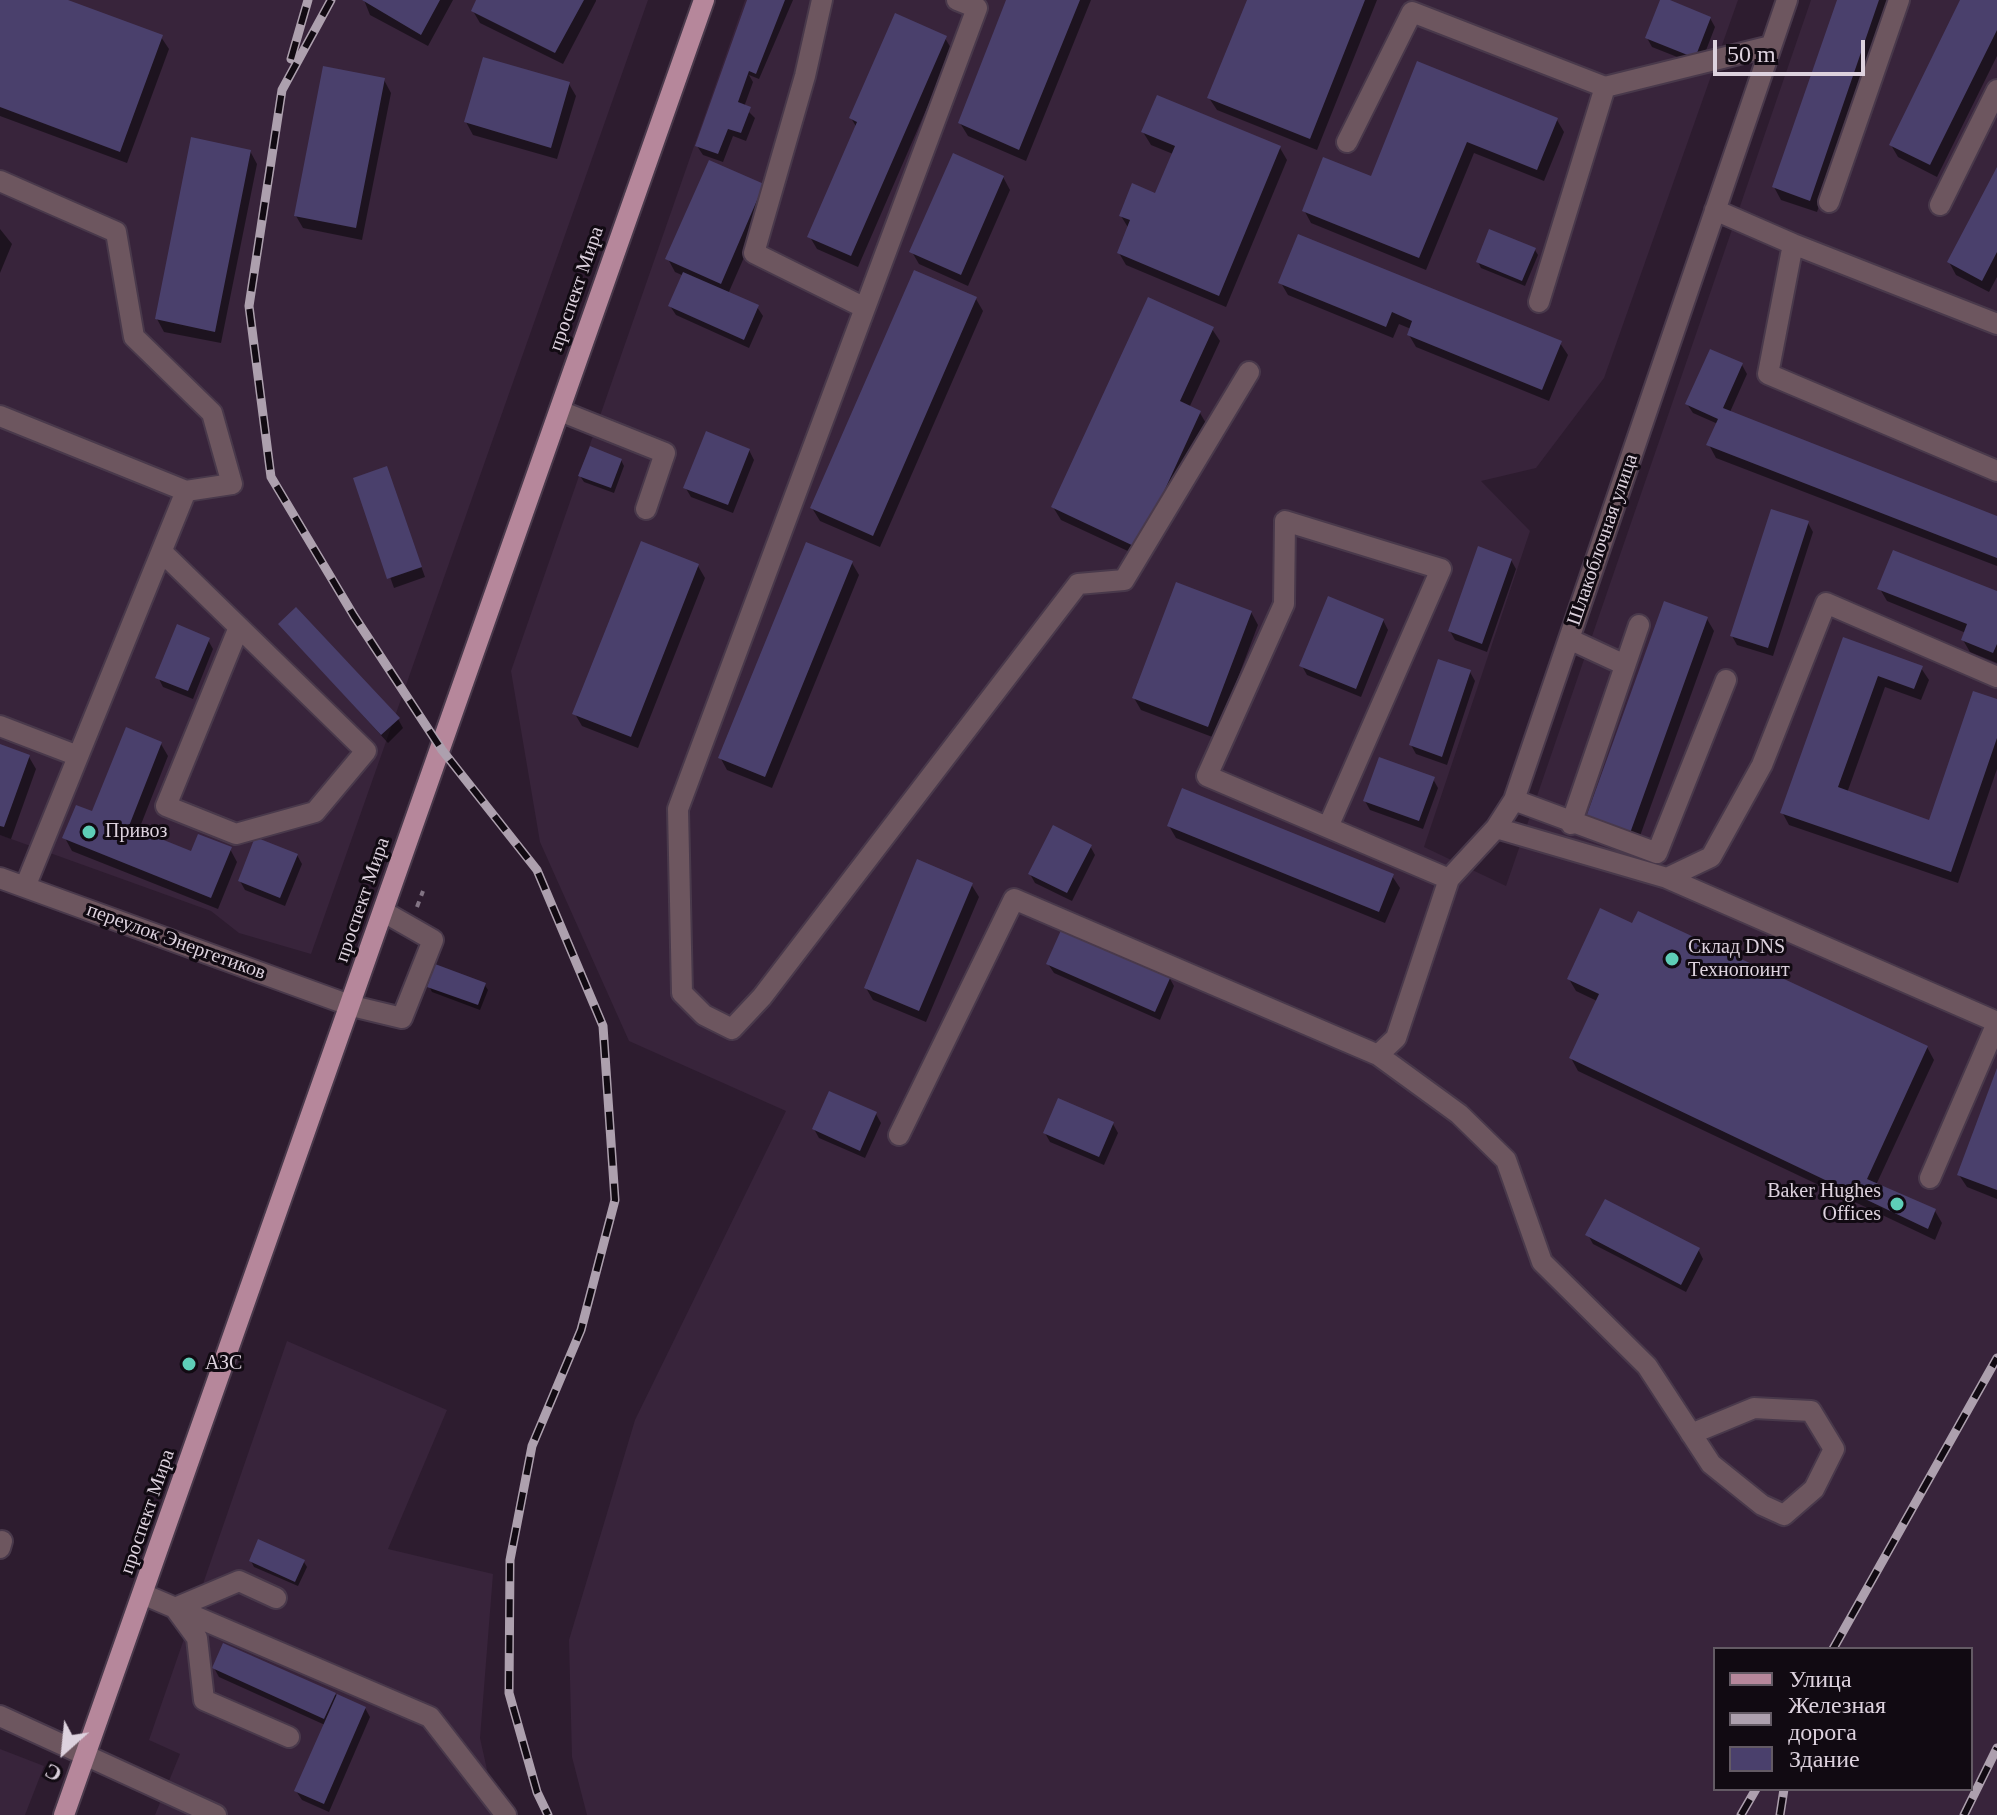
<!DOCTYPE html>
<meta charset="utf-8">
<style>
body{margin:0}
#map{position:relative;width:1997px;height:1815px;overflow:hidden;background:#2d1c2f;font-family:"Times New Roman",serif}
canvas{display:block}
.legend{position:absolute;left:1713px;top:1647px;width:260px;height:144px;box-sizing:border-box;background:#110a12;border:2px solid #635a64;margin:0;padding:10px 14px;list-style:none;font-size:24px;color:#ddd2de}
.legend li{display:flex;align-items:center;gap:16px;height:40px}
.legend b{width:40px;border:2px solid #635a64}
.north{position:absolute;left:24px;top:1711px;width:80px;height:80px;-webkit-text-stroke:6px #110a12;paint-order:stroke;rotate:207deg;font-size:22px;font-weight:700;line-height:32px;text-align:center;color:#ddd2de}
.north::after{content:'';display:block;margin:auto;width:28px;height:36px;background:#ddd2de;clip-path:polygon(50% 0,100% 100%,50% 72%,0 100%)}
.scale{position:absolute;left:1713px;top:40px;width:152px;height:36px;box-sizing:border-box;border:4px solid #ddd2de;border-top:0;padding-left:10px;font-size:24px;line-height:28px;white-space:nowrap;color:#ddd2de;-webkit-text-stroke:6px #110a12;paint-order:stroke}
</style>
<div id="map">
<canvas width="1997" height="1815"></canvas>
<ul class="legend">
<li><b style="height:10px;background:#b6879b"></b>Улица</li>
<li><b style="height:10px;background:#ada0ae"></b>Железная дорога</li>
<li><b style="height:22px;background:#4a406c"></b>Здание</li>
</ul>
<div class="north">С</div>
<div class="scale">50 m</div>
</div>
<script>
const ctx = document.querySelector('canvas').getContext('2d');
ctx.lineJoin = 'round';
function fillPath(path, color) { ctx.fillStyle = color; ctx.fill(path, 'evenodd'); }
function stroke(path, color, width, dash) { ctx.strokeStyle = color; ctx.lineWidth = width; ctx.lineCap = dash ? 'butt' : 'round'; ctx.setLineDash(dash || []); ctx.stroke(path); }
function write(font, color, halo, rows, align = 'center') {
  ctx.font = font + ' "Times New Roman",serif'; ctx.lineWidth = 6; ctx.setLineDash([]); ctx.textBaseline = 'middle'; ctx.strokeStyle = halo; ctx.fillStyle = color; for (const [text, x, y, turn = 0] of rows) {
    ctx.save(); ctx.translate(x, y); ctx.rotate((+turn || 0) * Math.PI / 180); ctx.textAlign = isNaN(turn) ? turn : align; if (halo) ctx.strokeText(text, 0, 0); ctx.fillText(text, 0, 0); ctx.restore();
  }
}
const built = new Path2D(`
 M0,0H648L311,954L239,933L211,911L0,835Z
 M745,0H1738L1604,378L1536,468L1481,481L1530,531L1424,847L1506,886L1811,0H1997V1815H587L572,1757L569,1640L635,1420L786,1111L629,1041L540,842L511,671ZM1715,1649H1971V1789H1715Z
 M287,1341L447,1410L388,1549L493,1574L480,1738L497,1815H155L180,1754L149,1740Z
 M0,1749L44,1766L25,1815H0Z`);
const shadow = new Path2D(`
 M0,0H63L161,37L169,49L127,163L0,116Z
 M364,0H453L428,46L370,15Z
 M479,0H596V1L563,64L480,23L473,11Z
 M749,0H793L759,79L749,75L753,82L744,107L755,118L746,141L733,136L723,162L703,155L697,146Z
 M1008,0H1091L1026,161L968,136L960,123Z
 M1249,0H1377L1317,150L1217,110L1209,98Z
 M1662,0L1710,18L1715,27L1700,66L1652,47L1647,38Z
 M1839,0H1890L1817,212L1781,200L1774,187Z
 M1962,0H1997V56L1937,177L1898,157L1891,145Z
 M945,38L952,50L858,267L817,249L810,237L857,128L851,118Z
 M1419,64L1557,120L1564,132L1544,181L1474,153L1426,270L1311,223L1304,210L1372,179Z
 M384,80L391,93L362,240L303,228L296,216Z
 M569,84L576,96L557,159L473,135L466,122Z
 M1143,132L1280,148L1287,160L1226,307L1126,265L1119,253L1129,229L1121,216L1156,195L1173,154L1151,145Z
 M250,151L257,164L221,343L164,332L157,319Z
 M1997,172V277L1989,292L1956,275L1949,262Z
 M1003,177L1010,190L968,286L919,264L912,252Z
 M763,185L770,198L728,294L757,307L763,316L749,348L676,315L670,306L684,276L675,272L668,259Z
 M0,229L12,244L0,273Z
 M1535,250L1538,255L1525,286L1481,268L1478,262Z
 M1281,283L1560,343L1568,355L1549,401L1416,347L1409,335L1411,329L1399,324L1393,338L1288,295Z
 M976,299L983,311L880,547L820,521L812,508Z
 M1212,329L1220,341L1189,408L1200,413L1207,425L1145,559L1061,520L1053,507Z
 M1742,365L1747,374L1730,412L1997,518V566L1716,458L1709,445L1718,424L1693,413L1687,404Z
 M749,450L754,460L733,513L691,497L685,487Z
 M621,460L624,466L614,493L584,482L580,476Z
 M386,469L425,577L394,588L355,479Z
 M1808,523L1813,532L1773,656L1737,645L1732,636Z
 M1511,560L1516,569L1487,652L1455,640L1450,631Z
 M852,563L859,575L772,788L727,770L720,757Z
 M698,566L705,578L638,748L582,726L575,714Z
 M1880,589L1997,593V663L1970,652L1963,640L1966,633L1887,601Z
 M1251,612L1258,625L1215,738L1141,710L1134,698Z
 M1707,619L1714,631L1636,847L1594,832Z
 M1383,620L1388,630L1361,697L1307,675L1302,666Z
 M280,624L398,719L403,728L388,743Z
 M208,640L213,649L193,699L163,687L158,677Z
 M1844,640L1921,668L1929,680L1921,700L1885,687L1847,793L1930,823L1997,701V769L1958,883L1789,825L1782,812Z
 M1470,672L1475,681L1447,765L1416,754L1411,745Z
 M161,744L168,756L138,832L192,854L230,849L237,862L218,909L72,851L65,838L93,814Z
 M0,746L29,757L36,769L11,839L0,835Z
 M1433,779L1438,788L1423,829L1370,810L1365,801Z
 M1169,826L1392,876L1400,888L1385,923L1176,838Z
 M1090,846L1095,855L1072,901L1035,883L1030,874Z
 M297,855L302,864L285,906L245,890L240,881Z
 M971,884L979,897L926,1022L873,1000L866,988Z
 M1048,964L1169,977L1174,986L1160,1020L1054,973Z
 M1569,979L1927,1047L1934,1060L1876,1185L1935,1211L1942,1223L1935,1240L1578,1071L1571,1058L1597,1001L1576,991Z
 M484,984L488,990L480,1010L432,992L429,986Z
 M1997,1073V1199L1967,1187L1959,1175Z
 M876,1114L881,1123L865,1158L819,1138L814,1129Z
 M1113,1124L1118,1133L1104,1165L1050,1142L1045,1133Z
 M1588,1235L1698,1249L1703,1259L1686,1292L1593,1244Z
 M251,1561L304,1562L307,1567L298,1586L254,1567Z
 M224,1645L365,1708L370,1717L329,1812L302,1800L296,1791L325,1725L219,1677L214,1668Z`);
const building = new Path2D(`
 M0,0H68L163,35L120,152L0,107Z
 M362,0H440L421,35Z
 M476,0H584L555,53L471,11Z
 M747,0H785L756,74L749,71L738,102L751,107L741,133L728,129L718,154L695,146Z
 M1006,0H1080L1019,150L958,123Z
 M1247,0H1365L1310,139L1207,98Z
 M1660,0H1670L1711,17L1695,58L1645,38Z
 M1837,0H1879L1810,201L1772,187Z
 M1960,0H1997V30L1930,165L1889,145Z
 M895,13L947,36L851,256L807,237L857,122L849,118Z
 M483,57L570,82L551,148L464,122Z
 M1417,61L1558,118L1537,170L1467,142L1419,258L1302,211L1323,157L1371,176Z
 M323,66L385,78L356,228L294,216Z
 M1157,95L1281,146L1219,296L1117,253L1130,220L1119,216L1132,183L1155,193L1175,146L1141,132Z
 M191,137L251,150L215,332L155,319Z
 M953,153L1004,176L961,275L909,252Z
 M709,160L764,184L721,284L665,259Z
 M1997,167V252L1982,281L1947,262Z
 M1489,229L1536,248L1522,281L1476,262Z
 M1298,234L1562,341L1542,390L1407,335L1412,321L1392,312L1386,327L1278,283Z
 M914,270L977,297L873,536L810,508Z
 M683,272L759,305L744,340L668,306Z
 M1148,297L1214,327L1180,401L1201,411L1138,548L1051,507Z
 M1710,349L1743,363L1723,408L1997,516V558L1706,445L1718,419L1685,404Z
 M706,431L750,449L728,505L683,488Z
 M590,446L622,459L611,488L578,476Z
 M387,466L422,567L387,579L353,478Z
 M1771,509L1809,521L1768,648L1730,636Z
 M641,541L699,564L631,737L572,714Z
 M806,542L853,561L765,777L718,758Z
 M1478,546L1512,559L1482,644L1448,631Z
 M1893,550L1997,591V644L1993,653L1961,640L1967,624L1877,589Z
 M1176,582L1252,611L1208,727L1132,698Z
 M1328,596L1384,619L1356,689L1299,666Z
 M1664,601L1708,617L1629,836L1585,820Z
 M296,607L400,718L381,735L278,624Z
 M177,624L210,638L188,691L155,678Z
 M1843,637L1923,666L1914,689L1878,676L1838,787L1929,820L1973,691L1997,699V738L1951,872L1780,813Z
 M1438,659L1471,670L1442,757L1409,745Z
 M126,727L162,742L129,826L191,851L198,834L232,847L211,898L62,838L76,805L92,811Z
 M0,744L30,755L4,827L0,826Z
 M1379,757L1435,777L1419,821L1363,801Z
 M1182,788L1394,874L1379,912L1167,826Z
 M1053,825L1092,845L1067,893L1028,874Z
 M255,837L298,854L280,898L238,881Z
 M917,859L973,883L919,1011L864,988Z
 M1600,908L1632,923L1638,911L1928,1046L1867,1179L1936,1209L1928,1229L1569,1058L1599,994L1567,979Z
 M1062,928L1171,976L1155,1012L1046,964Z
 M435,964L486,983L478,1005L427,987Z
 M1997,1068V1190L1957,1175Z
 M829,1091L877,1112L860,1151L812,1129Z
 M1058,1098L1114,1122L1099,1157L1043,1133Z
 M1605,1199L1700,1248L1681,1285L1585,1235Z
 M258,1539L305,1560L295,1582L249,1561Z
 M223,1643L336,1693L324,1719L212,1668Z
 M337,1694L366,1707L324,1804L294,1791Z`);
const path = new Path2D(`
 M417,907L423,891`);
const minor = new Path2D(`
 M822,0L805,76L754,253L865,308
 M957,0L977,8L678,809L682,993L704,1015L732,1029L762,997L1078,584L1124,580L1249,372
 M1347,142L1412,12L1605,87L1771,46
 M0,181L116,232L134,337L212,413L232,484L186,491L0,416
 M1829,202L1899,0
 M1940,205L1997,90
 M1715,210L1793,244L1768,374L1997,471
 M1793,244L1997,324
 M1539,302L1605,87
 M560,411L665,453L646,509
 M162,552L366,751L315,812L236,834L166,806L239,627
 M1569,639L1625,665
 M0,726L78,756
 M1514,800L1657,853L1726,680
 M1571,824L1639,625
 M1328,827L1441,569L1285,521L1284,604L1207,776L1449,879
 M1496,828L1667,878L1997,1022
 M0,878L352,1006L402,1018L433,940L384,912
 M1667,878L1711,857L1762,765L1826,603L1997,677
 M25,887L186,491
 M1378,1055L1396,1038L1449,879L1496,828L1514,800L1787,0
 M899,1135L1014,899L1378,1055L1459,1114L1506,1160L1542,1262L1647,1366L1711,1464L1762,1505L1784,1515L1814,1489L1834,1449L1811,1411L1754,1408L1691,1434
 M1930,1178L1997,1023
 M0,1548L2,1541
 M145,1595L430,1717L506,1815
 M276,1598L239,1581L175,1608L197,1638L204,1700L289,1737
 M0,1716L216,1815`);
const major = new Path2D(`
 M64,1815L704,0`);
const rail = new Path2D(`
 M331,0L282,90L249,306L271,477L354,616L442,750L537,870L603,1026L615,1200L581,1330L532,1446L510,1560L509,1693L537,1792L548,1815
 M291,59L308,0
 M1833,1649L1997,1358
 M1741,1815L1756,1789
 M1780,1815L1784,1789
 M1964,1815L1997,1748`);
const markers = [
 [89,832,8,"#5eceb8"],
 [1672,959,8,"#5eceb8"],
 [1897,1204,8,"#5eceb8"],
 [189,1364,8,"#5eceb8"]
];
const streetNames = [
 ["проспект Мира",577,289,-71],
 ["Шлакоблочная улица",1603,540,-71],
 ["проспект Мира",363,900,-71],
 ["переулок Энергетиков",176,942,20],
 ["проспект Мира",148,1512,-71]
];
const poiNames = [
 ["Привоз",105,832],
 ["Склад DNS",1688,948],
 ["Технопоинт",1688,971],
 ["Baker Hughes",1881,1192,"right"],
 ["Offices",1881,1215,"right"],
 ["АЗС",205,1364]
];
fillPath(built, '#38243b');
fillPath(shadow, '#0007');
fillPath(building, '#4a406c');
stroke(minor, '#49394b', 24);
stroke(major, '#49394b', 24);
stroke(path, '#827484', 4, [6, 6]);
stroke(minor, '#6d565f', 20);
stroke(major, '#b6879b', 20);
stroke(rail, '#ada0ae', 9);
stroke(rail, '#110a12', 6, [18]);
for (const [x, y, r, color] of markers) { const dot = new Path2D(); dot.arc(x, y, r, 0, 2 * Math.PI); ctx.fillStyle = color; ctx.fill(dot); stroke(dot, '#110a12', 3); }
write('20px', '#ddd2de', '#110a12', streetNames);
write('20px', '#ddd2de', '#110a12', poiNames, 'left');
</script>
